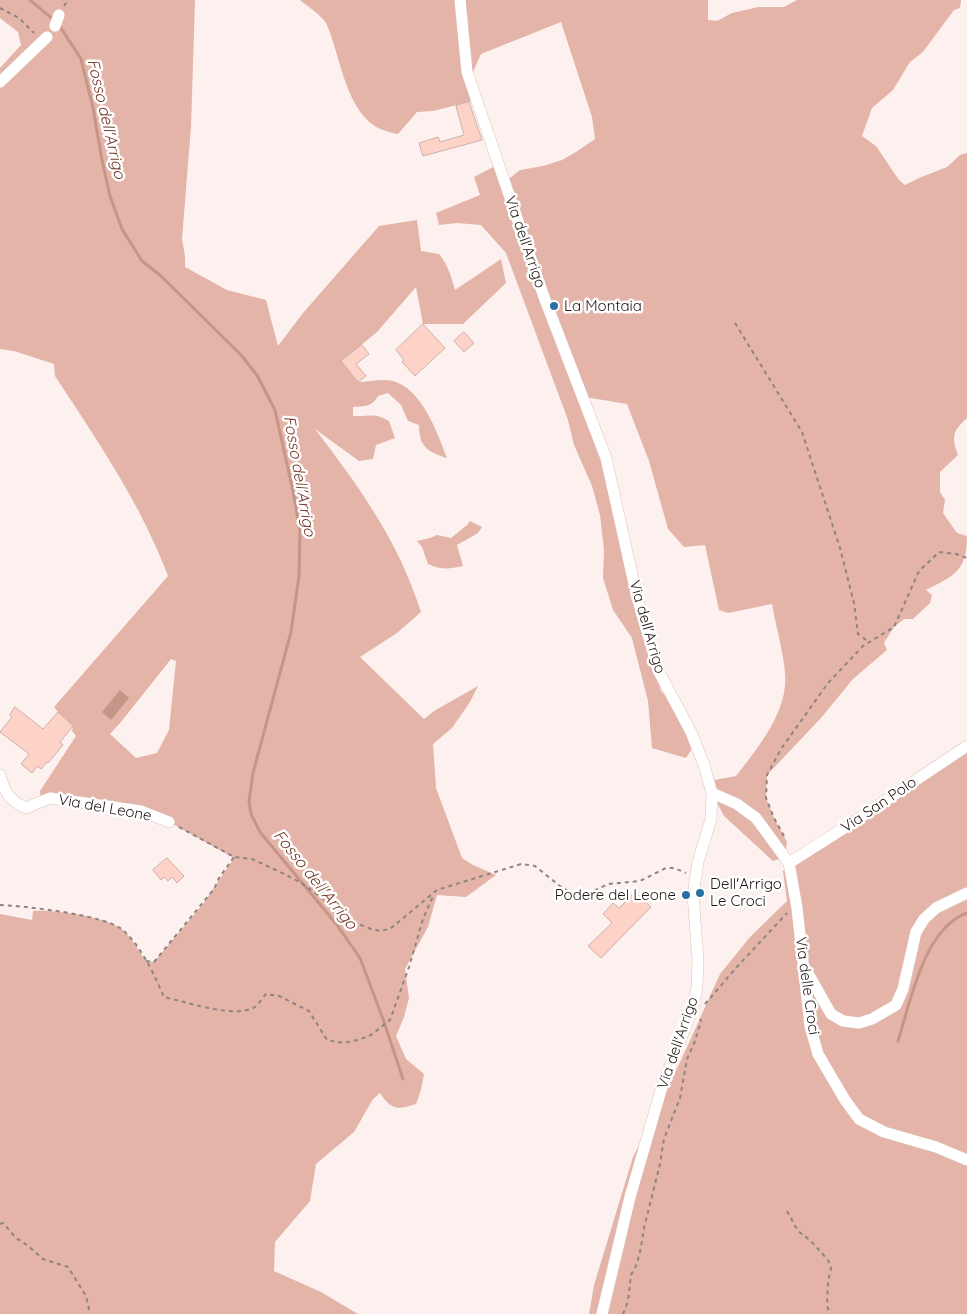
<!DOCTYPE html>
<style>
body{margin:0}
canvas{display:block;background:#fcf1ee}
</style>
<canvas width="967" height="1314"></canvas>
<script>
const ctx = document.querySelector('canvas').getContext('2d');
ctx.lineJoin = 'round';
function fillPath(path, color) { ctx.fillStyle = color; ctx.fill(path, 'evenodd'); }
function stroke(path, color, width, dash) { ctx.strokeStyle = color; ctx.lineWidth = width; ctx.lineCap = dash ? 'butt' : 'round'; ctx.setLineDash(dash || []); ctx.stroke(path); }
function write(font, color, halo, rows, align = 'center') {
  ctx.font = font + ' Quicksand,sans-serif'; ctx.lineWidth = 5; ctx.setLineDash([]); ctx.textBaseline = 'middle'; ctx.strokeStyle = halo; ctx.fillStyle = color; for (const [text, x, y, turn = 0] of rows) {
    ctx.save(); ctx.translate(x, y); ctx.rotate((+turn || 0) * Math.PI / 180); ctx.textAlign = isNaN(turn) ? turn : align; if (halo) ctx.strokeText(text, 0, 0); ctx.fillText(text, 0, 0); ctx.restore();
  }
}
const green = new Path2D(`
 M0,0H195L191,127L182,239L185,256V267L227,290L266,300L278,346L303,313L379,226L417,220L421,251L439,254C448,265 451,276 455,290L501,259L506,283L463,324H423L416,287L377,332L342,361L358,382C370,382 381,378 393,381C422,389 437,432 447,458C428,452 419,447 419,425L408,421L401,405L388,393L378,396C372,407 365,406 353,407V416C370,417 373,412 389,421L395,438L376,445L373,459L359,461L315,429C360,488 398,540 421,612L397,633L360,657L424,719L434,711L478,686L470,702L452,728L433,744L436,788L462,858L473,865L496,875L466,897L437,895L428,927L405,969L409,998L404,1017L396,1036L406,1059L424,1074L421,1090L416,1104C397,1110 391,1110 380,1093L373,1099L354,1132L316,1164L310,1201L275,1242L274,1271L321,1292L358,1314H0V914L32,920L33,911C53,909 108,917 123,930C132,938 139,951 146,961L154,962L203,904L234,858L169,822L141,811L41,802L40,791L76,736L72,731L73,726L58,712L54,707L168,576C141,504 97,440 55,376L54,364L14,351L0,349V68L21,45L18,32L0,18ZM171,659L176,661L169,730L157,753L136,758L110,734L121,722Z
 M300,0H708V20L717,21L732,13L758,7H784L797,0H961L960,8L954,10L923,52L910,62L893,90L872,108L862,136L876,146L899,180L905,185L919,178L947,167L960,155L967,153V418C953,431 951,436 958,455L940,472V492L945,500L943,513L957,533L967,536C967,571 954,576 926,590L932,595L930,603L913,619H904L894,627L884,643L887,650L853,679L821,718L767,775L766,798L774,818L787,842L785,857L773,861L724,816L712,793L709,781L736,776C758,748 789,710 785,673C783,650 776,627 772,604L728,613L719,610L705,545L684,547L668,529L649,461L627,404L579,396L599,447L632,586L661,691L671,702L693,747L686,758L652,748L648,701L632,638L613,610L603,578L604,550L600,515L592,486L574,445L568,420L506,253L481,225L457,223L439,225L436,213L480,195L474,177L499,164L505,182L520,170L543,166L562,160L576,152L595,139L592,117L561,22L481,54L473,72L477,100L433,111L417,112L398,134C393,133 388,132 383,130C345,115 341,55 326,23C321,15 307,6 300,0Z
 M470,521L482,527L478,533L457,545L463,566C449,569 441,570 428,564L422,547L417,541L430,538L437,535L451,538L467,525Z
 M967,746V1314H589L594,1285L633,1157L682,1058L720,974L750,937L787,901L783,871L789,863Z`);
const water = new Path2D(`
 M120,690L129,698L111,720L102,712Z`);
const stream = new Path2D(`
 M30,0L55,21
 M59,25L81,59L93,108L102,160L110,196L122,229L142,261L161,276L241,355L257,375L275,410L293,491L300,531L299,576L291,632L253,773L249,801L251,814L260,832L337,925L360,958L383,1019L403,1079
 M898,1041C910,1003 924,928 967,913`);
const building = new Path2D(`
 M469,102L482,140L423,156L419,143L438,137L440,142L464,135L456,106Z
 M423,324L445,348L415,376L402,362L404,360L396,350Z
 M464,332L474,343L464,352L454,341Z
 M362,345L369,354L356,364L366,376L358,382L341,361Z
 M15,707L43,729L58,712L73,726L60,742L63,745L48,763L47,762L41,769L37,766L32,773L21,764L29,754L0,732L12,717L10,715Z
 M167,858L184,876L177,883L172,877L168,881L164,877L161,880L153,870Z
 M635,892L651,907L601,958L588,946L612,923L603,914L613,903L619,908Z`);
const path = new Path2D(`
 M64,6L68,0
 M0,8L19,18L34,33
 M735,323L802,432L840,548L854,603L858,634L869,642
 M179,827L234,857L252,859L278,871L300,882L356,923L371,929L380,931L390,929L437,890L521,864L535,866L560,886L575,895H585L608,884L640,881L666,868H674L686,873
 M784,836L774,818L766,798L767,775L781,749L828,683L863,646L894,627L919,571L939,552L956,554L967,558
 M0,905C25,906 108,915 124,931C142,948 154,974 164,997C187,1002 232,1018 253,1008C258,1006 262,998 266,994L279,996L309,1011L327,1040L343,1043L358,1040L371,1035L390,1020L409,967L423,919L434,894
 M146,961L154,962L214,889L219,878L234,857
 M705,1004L736,968L787,913
 M787,1211L798,1231L811,1241L828,1260L831,1268L828,1282L827,1306L830,1314
 M0,1224L3,1223L16,1238L27,1245L43,1259L68,1267L86,1296L90,1314
 M623,1314L628,1301L631,1275L637,1264L641,1247L644,1228L660,1164L664,1139L680,1098L687,1059L695,1041L701,1021L700,1019`);
const street = new Path2D(`
 M460,0L467,72L544,297L606,458L637,597L659,672L691,732L704,765L712,793L711,819L698,862L693,895L698,960L697,988L693,1007L661,1090L630,1197L602,1314
 M55,26L59,15
 M0,82L47,37
 M0,775C5,792 8,800 26,808L50,798L141,811L169,822
 M712,793L737,804L756,818L789,863L797,908L810,1026L818,1054L845,1100L859,1119L884,1132L936,1147L967,1160
 M789,863L852,823L967,746
 M805,968L831,1014L843,1021L859,1023L872,1019L896,1005L903,989L916,932L924,919L936,908L967,893`);
const markers = [
 [554,306,5,"#2b70a5"],
 [700,893,5,"#2b70a5"],
 [686,895,5,"#2b70a5"]
];
const streetNames = [
 ["Via dell'Arrigo",525,242,71],
 ["Via dell'Arrigo",647,627,74],
 ["Via San Polo",879,805,-34],
 ["Via del Leone",105,808,10],
 ["Via delle Croci",807,986,82],
 ["Via dell'Arrigo",678,1043,-71]
];
const poiNames = [
 ["La Montaia",564,306],
 ["Dell'Arrigo",710,884],
 ["Le Croci",710,901],
 ["Podere del Leone",676,895,"right"]
];
const waterNames = [
 ["Fosso dell'Arrigo",106,119,77],
 ["Fosso dell'Arrigo",299,476,80],
 ["Fosso dell'Arrigo",315,880,51]
];
fillPath(green, '#e4b4a8');
fillPath(water, '#c59588');
stroke(stream, '#c59588', 3);
fillPath(building, '#fdd3c8');
stroke(building, '#cbb0a9', 1);
stroke(street, '#dfc3bb', 12);
stroke(path, '#8e8481', 2, [4, 4]);
stroke(street, '#fff', 11);
for (const [x, y, r, color] of markers) { const dot = new Path2D(); dot.arc(x, y, r, 0, 2 * Math.PI); ctx.fillStyle = color; ctx.fill(dot); stroke(dot, '#fff', 2); }
write('15px', '#221815', '#fff', streetNames);
write('15px', '#221815', '#fff', poiNames, 'left');
write('italic 16px', '#763828', '#fff', waterNames);
</script>
